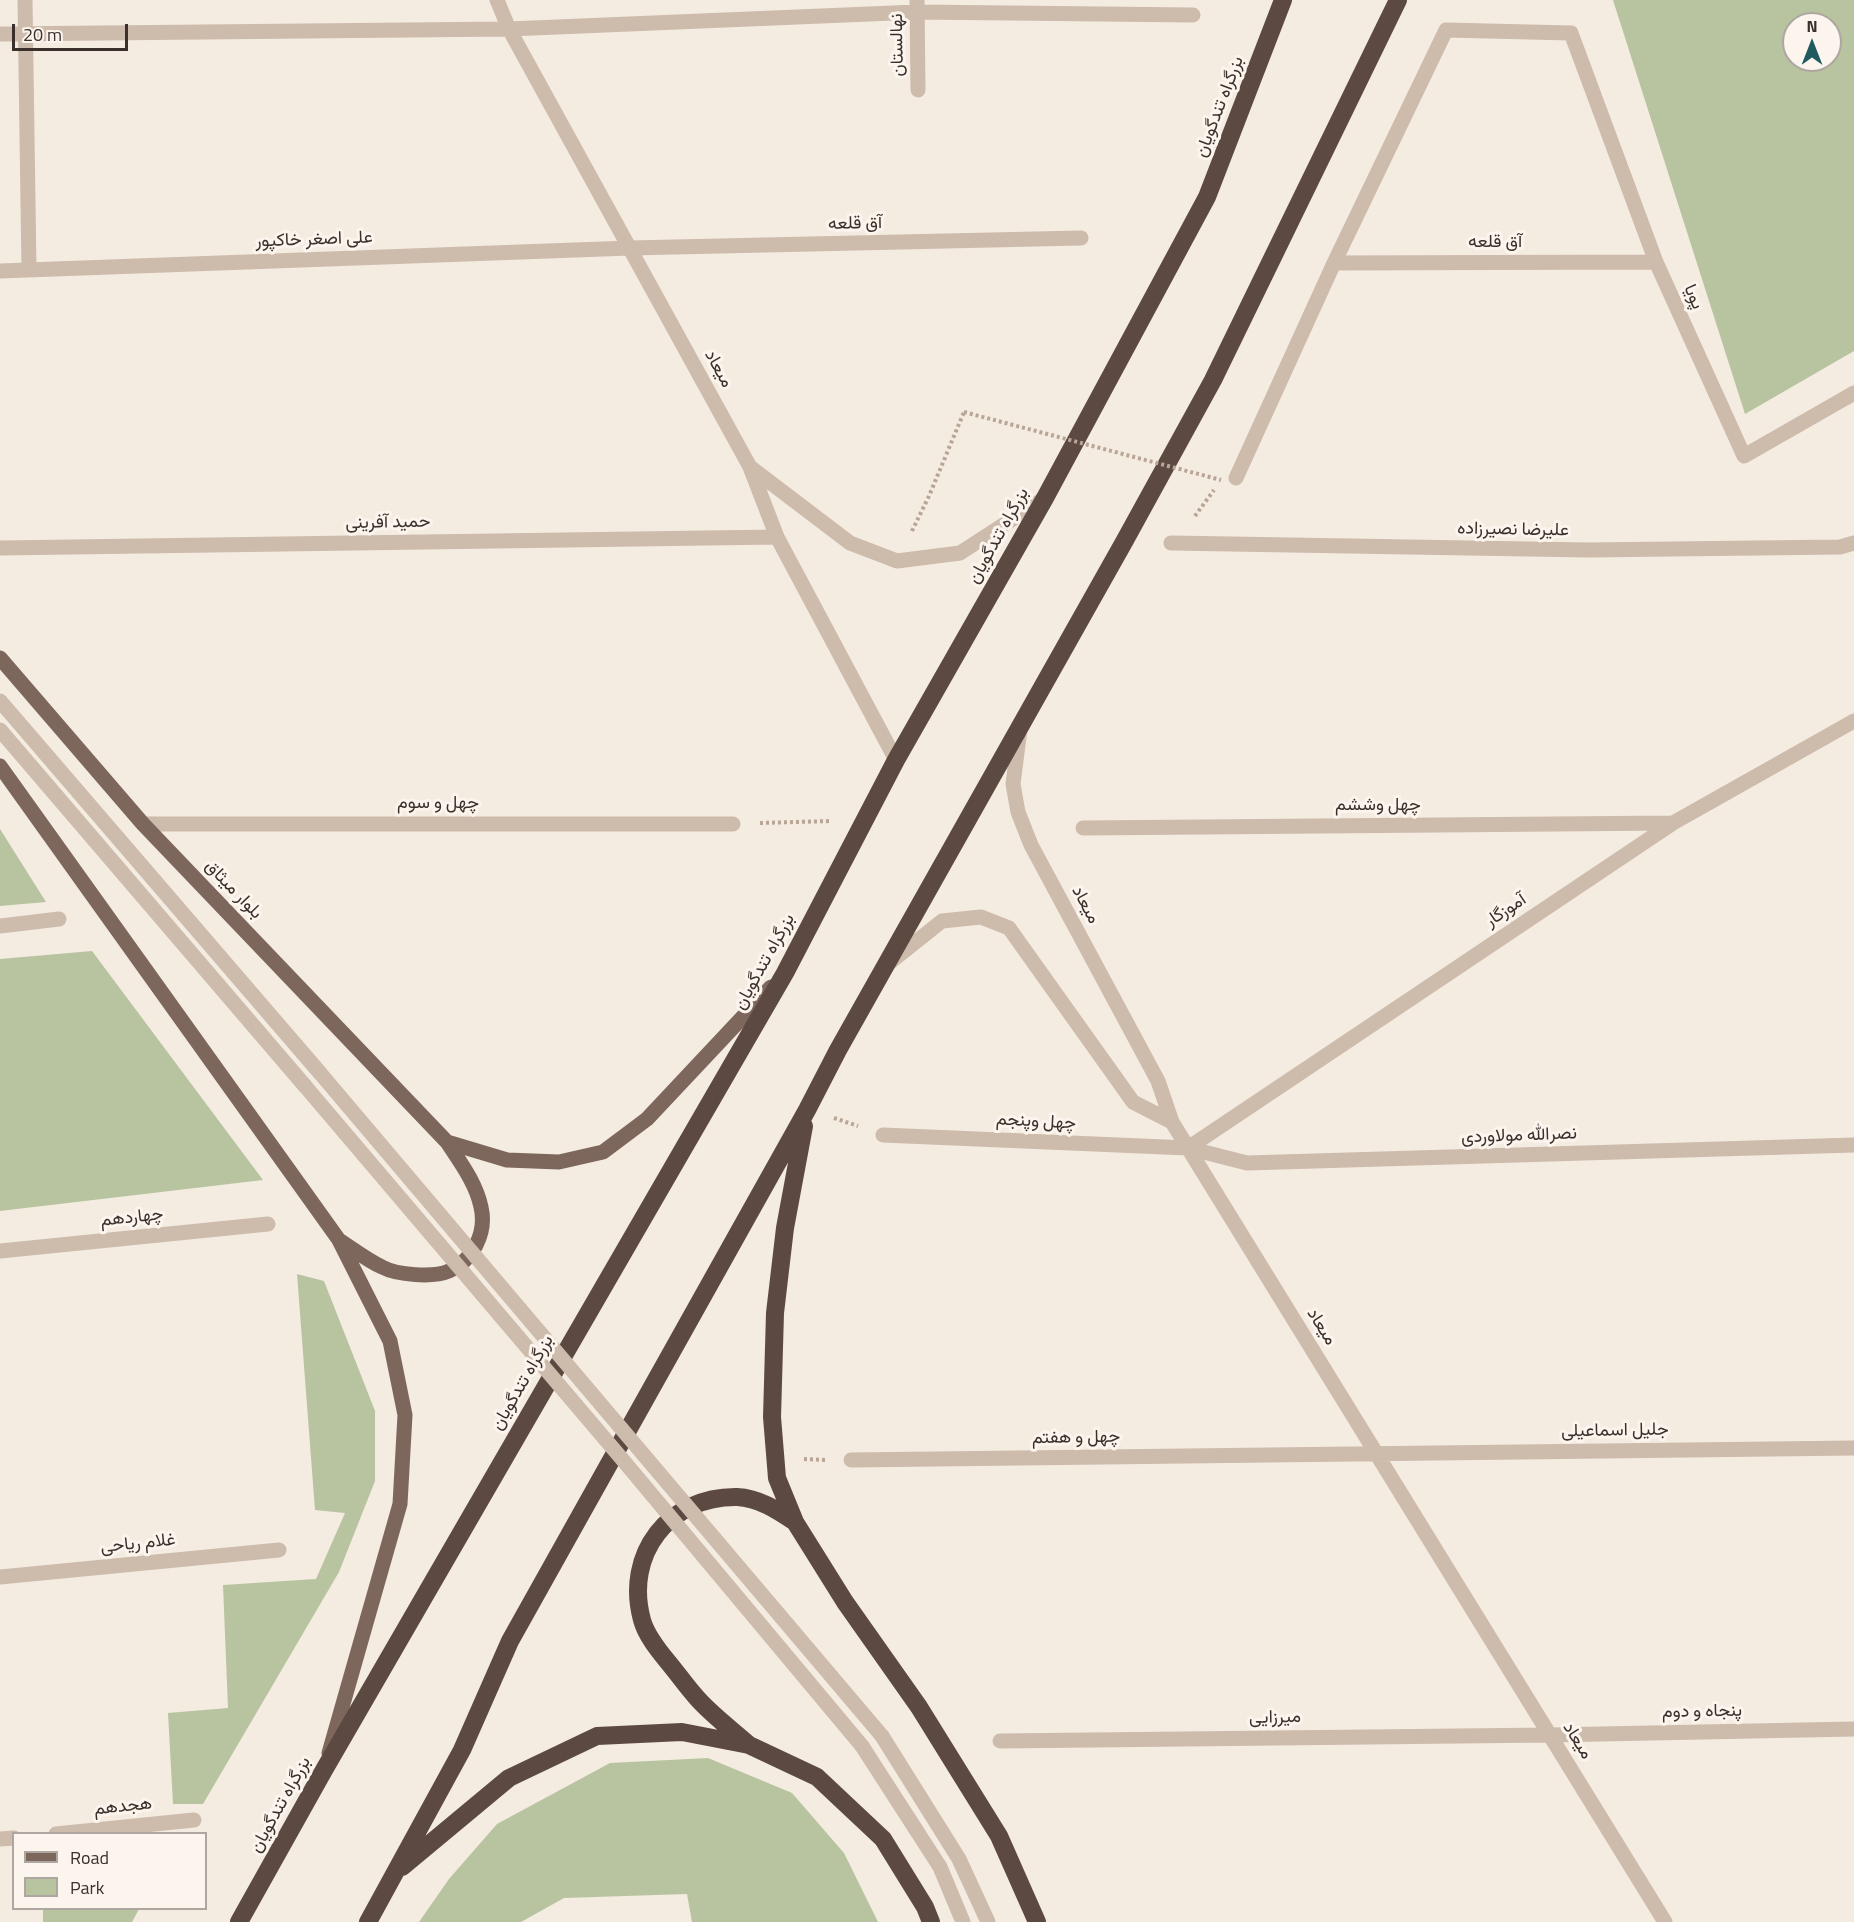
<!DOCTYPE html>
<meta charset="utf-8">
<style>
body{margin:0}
#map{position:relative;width:1854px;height:1922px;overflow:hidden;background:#f4ebe1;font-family:"Titillium Web",sans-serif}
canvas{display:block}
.legend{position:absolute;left:12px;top:1832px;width:195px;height:78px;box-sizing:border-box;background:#fbf5ee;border:2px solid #aea6a0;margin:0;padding:8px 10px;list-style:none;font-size:18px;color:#3b302b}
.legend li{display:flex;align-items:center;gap:12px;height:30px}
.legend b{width:30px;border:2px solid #aea6a0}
.north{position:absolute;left:1782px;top:12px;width:60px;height:60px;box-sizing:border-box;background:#fbf5ee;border:2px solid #aea6a0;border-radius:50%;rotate:0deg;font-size:16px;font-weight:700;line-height:24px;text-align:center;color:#3b302b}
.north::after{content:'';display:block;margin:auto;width:21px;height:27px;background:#1f5a5e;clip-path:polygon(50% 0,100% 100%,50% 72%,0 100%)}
.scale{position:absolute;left:12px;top:24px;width:116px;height:27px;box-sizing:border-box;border:3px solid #3b302b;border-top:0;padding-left:8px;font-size:18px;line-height:21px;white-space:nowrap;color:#3b302b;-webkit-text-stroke:4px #fbf5ee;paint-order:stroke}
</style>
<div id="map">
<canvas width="1854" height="1922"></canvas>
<ul class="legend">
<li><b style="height:8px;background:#7d675c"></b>Road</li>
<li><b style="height:16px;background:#b8c4a0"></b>Park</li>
</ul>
<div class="north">N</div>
<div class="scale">20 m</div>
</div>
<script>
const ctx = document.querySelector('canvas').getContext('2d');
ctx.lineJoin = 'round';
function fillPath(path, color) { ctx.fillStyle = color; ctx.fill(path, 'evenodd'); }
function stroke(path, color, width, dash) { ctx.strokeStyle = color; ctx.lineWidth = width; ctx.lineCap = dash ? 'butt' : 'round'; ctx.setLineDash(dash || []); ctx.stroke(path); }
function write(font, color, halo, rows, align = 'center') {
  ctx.font = font + ' "Titillium Web",Vazirmatn,sans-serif'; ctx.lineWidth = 6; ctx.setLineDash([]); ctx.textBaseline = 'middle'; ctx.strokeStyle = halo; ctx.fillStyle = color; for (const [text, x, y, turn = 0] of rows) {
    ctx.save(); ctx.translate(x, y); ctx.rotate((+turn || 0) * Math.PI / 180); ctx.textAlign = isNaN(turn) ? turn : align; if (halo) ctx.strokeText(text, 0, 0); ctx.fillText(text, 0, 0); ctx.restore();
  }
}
const green = new Path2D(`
 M1613,0H1854V351L1745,414ZM1794,24H1830V60H1794Z
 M0,829L46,902L0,906Z
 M92,951L263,1180L0,1211V959Z
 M297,1274L324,1281L375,1411V1481L339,1572L203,1804H173L168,1713L228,1708L223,1585L316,1579L345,1513L315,1510Z
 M708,1758L792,1793L844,1853L878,1922H692L687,1894L564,1898L521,1922H419L449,1879L497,1824L610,1763Z
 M43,1909V1908L139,1909L132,1922H43Z`);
const path = new Path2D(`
 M1195,516L1214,490
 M912,531L929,496L964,412
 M760,823L831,821
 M834,1118L858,1126
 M804,1459L826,1460`);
const minor = new Path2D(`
 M25,0L29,270
 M497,0L509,29L750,467L777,537L896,760
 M917,0L918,90
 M0,34L509,29L917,12L1193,15
 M1334,263L1656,262
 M0,271L630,248L1081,238
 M750,467L850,543L897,561L960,553L1045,498
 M1236,478L1334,263L1446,30L1571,33L1656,262L1744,456L1854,393
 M1171,543L1588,550L1840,547L1854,543
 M0,548L777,537
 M0,701L320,1073
 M1020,729L1013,784L1018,812L1031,845L1158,1081L1172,1122L1665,1922
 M0,730L305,1086
 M143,824H733
 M1083,828L1673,823
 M0,926L59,919
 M888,964L942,921L981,917L1009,928L1133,1102L1172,1122
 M883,1135L1188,1148L1247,1163L1854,1145
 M1188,1148L1673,823L1854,721
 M0,1251L268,1224
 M851,1460L1854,1448
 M0,1577L279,1550
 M882,1736L959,1859L988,1922
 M1000,1741L1550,1735L1854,1729
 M862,1746L940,1867L963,1922
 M56,1834L194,1820
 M0,1839L14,1838`);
const major = new Path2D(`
 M0,658L143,824L447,1142C460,1162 476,1183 481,1207C487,1233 473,1260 449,1271C433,1278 397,1275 382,1267C367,1260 353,1249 339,1240
 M0,766L339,1240L390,1341L405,1415L400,1504L329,1753
 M447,1142L507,1160L559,1162L603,1152L647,1119L771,987`);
const highway = new Path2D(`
 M804,1126L785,1228L775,1313L772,1417L777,1478L795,1522L845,1602L919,1707L999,1836L1037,1922
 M748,1744C731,1729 712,1715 697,1698C687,1687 678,1674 668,1662C658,1650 646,1635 642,1620C624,1554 669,1496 737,1497C759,1498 777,1510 795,1522
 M402,1867L509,1778L597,1736L682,1732L749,1745L817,1777L883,1839L925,1907L931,1922
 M239,1922L324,1770L785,973L896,760L1045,498L1207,197L1283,0
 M368,1922L462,1750L510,1641L807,1110L838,1050L1124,542L1213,380L1398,0`);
const pathBridge = new Path2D(`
 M964,412L1221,480`);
const minorBridge = new Path2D(`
 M320,1073L882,1736
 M305,1086L622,1459L862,1746`);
const streetNames = [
 ["نهالستان",898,45,-91],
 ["بزرگراه تندگویان",1220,107,-69],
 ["آق قلعه",855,224,-1],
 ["علی اصغر خاکپور",314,240,-2],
 ["آق قلعه",1495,243],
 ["پویا",1693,297,66],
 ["میعاد",718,369,61],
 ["حمید آفرینی",388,523,-1],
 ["علیرضا نصیرزاده",1513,530,1],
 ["بزرگراه تندگویان",999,536,-61],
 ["چهل و سوم",438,804],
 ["چهل وششم",1378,806],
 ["بلوار میثاق",233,890,46],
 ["میعاد",1085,905,62],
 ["آموزگار",1506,911,-34],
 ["بزرگراه تندگویان",765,962,-61],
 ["چهل وپنجم",1036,1122,3],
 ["نصرالله مولاوردی",1519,1136,-2],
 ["چهاردهم",132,1218,-6],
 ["میعاد",1321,1327,58],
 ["بزرگراه تندگویان",523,1383,-60],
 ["جلیل اسماعیلی",1615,1431,-1],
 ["چهل و هفتم",1076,1438,-1],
 ["غلام ریاحی",138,1544,-6],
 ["پنجاه و دوم",1702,1712,-1],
 ["میرزایی",1275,1718,-1],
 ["میعاد",1577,1741,58],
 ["بزرگراه تندگویان",281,1805,-61],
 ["هجدهم",123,1807,-6]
];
fillPath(green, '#b8c4a0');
stroke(path, '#b9a596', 4, [3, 3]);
stroke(minor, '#cdbbac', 15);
stroke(major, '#7d675c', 15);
stroke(highway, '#5c4a42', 18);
stroke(pathBridge, '#b9a596', 4, [3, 3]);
stroke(minorBridge, '#cdbbac', 15);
write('18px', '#3b302b', '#fbf5ee', streetNames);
</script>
